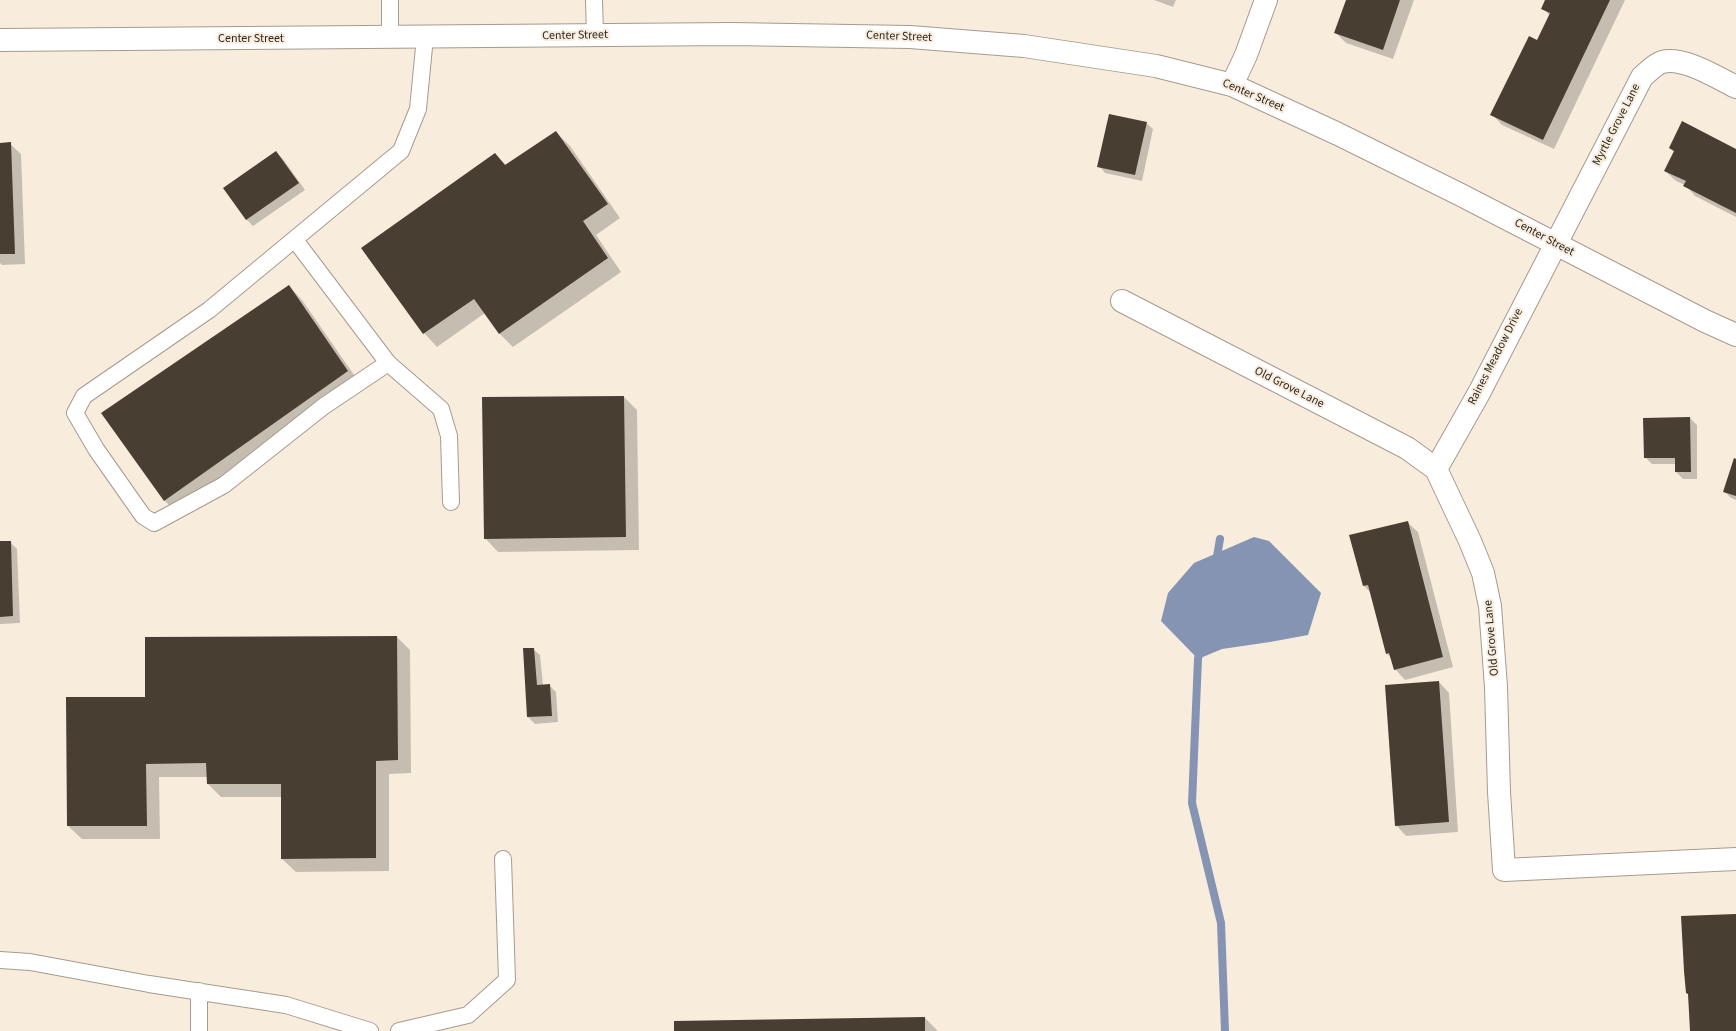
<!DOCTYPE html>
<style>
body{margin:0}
canvas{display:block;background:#f8ecdd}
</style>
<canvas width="1736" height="1031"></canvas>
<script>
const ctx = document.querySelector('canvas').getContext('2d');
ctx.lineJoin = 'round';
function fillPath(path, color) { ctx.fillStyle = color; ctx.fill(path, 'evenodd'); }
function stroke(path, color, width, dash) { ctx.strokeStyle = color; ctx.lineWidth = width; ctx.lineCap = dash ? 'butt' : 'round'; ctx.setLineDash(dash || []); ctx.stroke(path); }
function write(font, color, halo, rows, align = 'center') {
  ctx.font = font + ' "Source Sans 3",sans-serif'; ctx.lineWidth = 4; ctx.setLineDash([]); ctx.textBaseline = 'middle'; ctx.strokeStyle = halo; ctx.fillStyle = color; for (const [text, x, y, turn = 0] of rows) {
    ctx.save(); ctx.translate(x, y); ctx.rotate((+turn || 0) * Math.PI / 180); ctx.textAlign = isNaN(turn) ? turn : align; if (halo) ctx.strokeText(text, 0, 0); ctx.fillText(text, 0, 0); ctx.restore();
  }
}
const water = new Path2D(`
 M1254,537L1269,541L1321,593L1308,635L1270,642L1222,649L1198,659L1161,621L1168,593L1194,563Z`);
const shadow = new Path2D(`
 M1154,0H1176L1173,7Z
 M1347,0H1414L1393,59L1346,43L1335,32Z
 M1547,0H1625L1554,149L1502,125L1492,114L1537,41L1550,16L1543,8Z
 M1146,123L1153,129L1142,181L1105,173L1099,166Z
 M556,132L570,146L620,218L596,235L621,272L513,347L499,333L485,313L437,347L424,333L495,154L506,165Z
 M0,144H10L21,154L25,264L2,265L0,263Z
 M1670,148L1736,150V217L1695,196L1685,185L1676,181L1665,171L1675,152Z
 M276,152L283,159L305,190L253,226L247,220L224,188Z
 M289,286L302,300L361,385L178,514L164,500Z
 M624,397L637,410L639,550L498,552L485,538Z
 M1690,418L1697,425V479H1683L1676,472V464H1652L1645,457Z
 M1736,460V500L1731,498L1724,491Z
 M1407,522L1418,532L1453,667L1405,680L1395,669L1392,658L1387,654L1372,594L1364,586Z
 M0,542H10L17,549L20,623L0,624Z
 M397,637L410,650L411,773L389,774V871L296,872L282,859V797H221L208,784V777H159L160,839H82L68,826L146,698Z
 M533,649L540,655L543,685H549L556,692L558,722L535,724L528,717Z
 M1439,682L1449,693L1458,832L1406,836L1396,825Z
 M925,1018L938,1031H675Z`);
const stream = new Path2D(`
 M1216,562L1220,539
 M1200,648L1198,659L1192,803L1221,923L1225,1031`);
const building = new Path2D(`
 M1346,0H1400L1383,50L1334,33Z
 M1545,0H1610L1543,140L1490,115L1529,36L1537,40L1550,13L1541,9Z
 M1109,114L1147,122L1135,175L1097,167Z
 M1682,121L1736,149V213L1683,186L1686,181L1664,171L1674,151L1669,148Z
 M556,131L608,204L583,221L608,258L499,334L474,299L423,334L361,248L495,153L505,165Z
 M11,142L15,254H0V143Z
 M276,151L299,183L246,220L223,188Z
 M289,285L348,371L164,501L101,413Z
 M624,396L626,537L484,539L482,397Z
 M1690,417L1691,472H1675V458H1644L1643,418Z
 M1734,458L1736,459V496L1723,492Z
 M1408,521L1443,657L1394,670L1389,653L1386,654L1368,585L1363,586L1349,535Z
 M0,541H11L13,616L0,617Z
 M397,636L398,760L376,761V858L281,859V784H207L206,763L146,764L147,826H67L66,697H145V637Z
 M523,648H534L537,685L550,684L552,716L527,717Z
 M1439,681L1449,822L1395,826L1385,685Z
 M1736,914V1031H1690L1688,994L1686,993L1684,971L1681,916Z
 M925,1017V1031H674V1021Z`);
const lane = new Path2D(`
 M390,0V38
 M594,0L595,36
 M295,240L388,363L324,406L224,485L154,523L143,516L96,449L75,413L84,396L209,310L401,151L418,109L425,37
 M388,363L441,409L449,436L451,502
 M0,960L30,962L149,984L286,1005L370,1031
 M199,1031V991
 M399,1031L468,1015L507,980L503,859`);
const street = new Path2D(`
 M1232,85L1246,55L1266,0
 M1122,301L1407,448L1436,469L1470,541L1483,573L1490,606L1496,687L1499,792L1504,870L1736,859
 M1436,469L1479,393L1642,77C1648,72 1654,65 1662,62C1683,56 1718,78 1736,87`);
const secondary = new Path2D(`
 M0,40L732,34L910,37L1024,46L1156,66L1232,85L1338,134L1461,195L1705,321L1736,335`);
const streetNames = [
 ["Center Street",575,36,-1],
 ["Center Street",899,37,2],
 ["Center Street",251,39],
 ["Center Street",1253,96,23],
 ["Myrtle Grove Lane",1617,125,-63],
 ["Center Street",1544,238,28],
 ["Raines Meadow Drive",1496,357,-63],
 ["Old Grove Lane",1289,388,27],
 ["Old Grove Lane",1492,638,-95]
];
fillPath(water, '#8594b3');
fillPath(shadow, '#0003');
stroke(stream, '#8594b3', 8);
fillPath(building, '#483e32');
stroke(lane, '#a69b8d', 18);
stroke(street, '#a69b8d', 24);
stroke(secondary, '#a69b8d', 24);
stroke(lane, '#fff', 16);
stroke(street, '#fff', 22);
stroke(secondary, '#fff', 22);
write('12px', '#2c2822', '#f8ecdd', streetNames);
</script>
